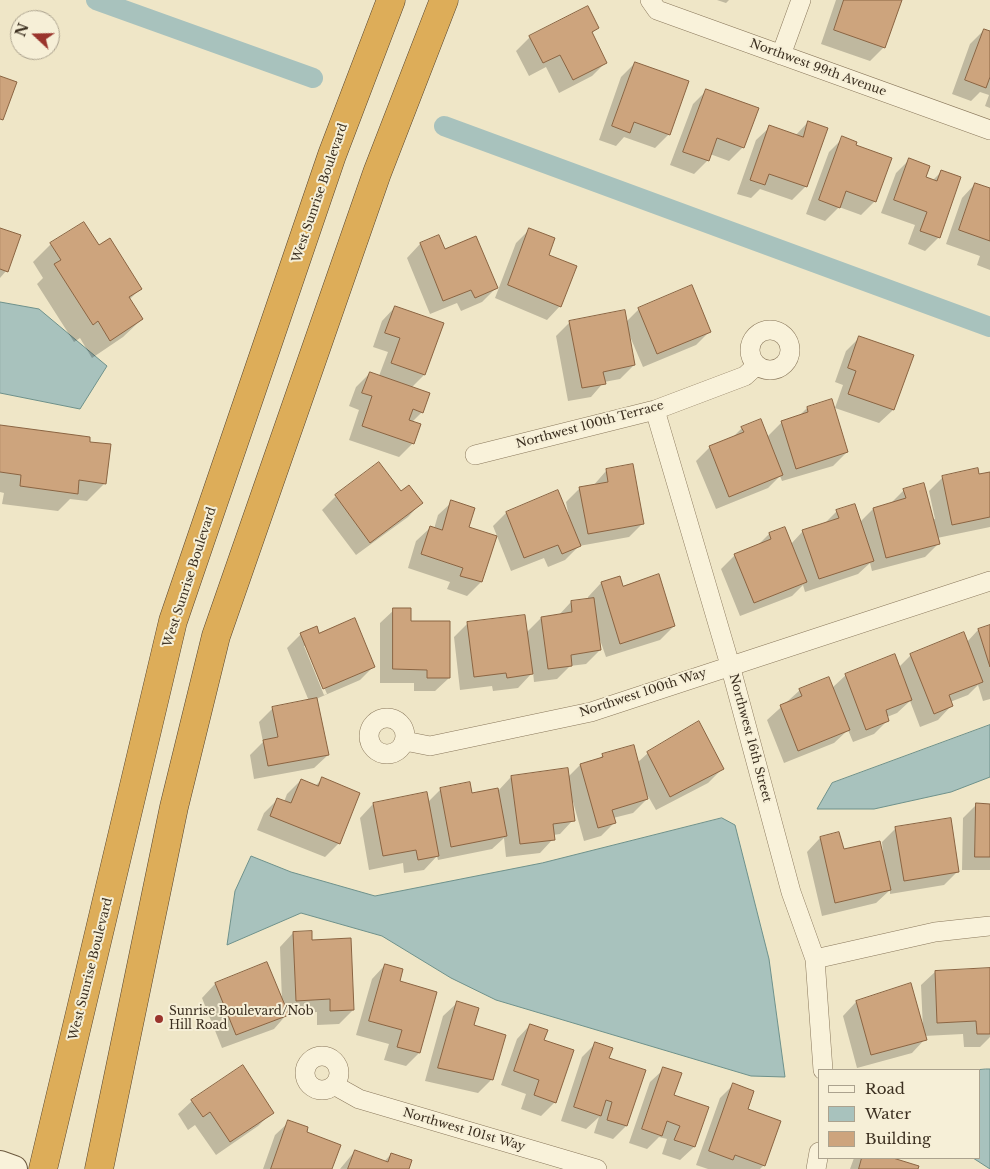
<!DOCTYPE html>
<style>
body{margin:0}
#map{position:relative;width:990px;height:1169px;overflow:hidden;background:#efe6c7;font-family:"Libre Baskerville",serif}
canvas{display:block}
.legend{position:absolute;left:818px;top:1069px;width:162px;height:90px;box-sizing:border-box;background:#f6efd7;border:1px solid #aba28e;margin:0;padding:6px 9px;list-style:none;font-size:15px;color:#3b2f20}
.legend li{display:flex;align-items:center;gap:10px;height:25px}
.legend b{width:25px;border:1px solid #aba28e}
.north{position:absolute;left:10px;top:10px;width:50px;height:50px;box-sizing:border-box;background:#f6efd7;border:1px solid #aba28e;border-radius:50%;rotate:291deg;font-size:14px;font-weight:700;line-height:20px;text-align:center;color:#3b2f20}
.north::after{content:'';display:block;margin:auto;width:18px;height:22px;background:#9a342c;clip-path:polygon(50% 0,100% 100%,50% 72%,0 100%)}
</style>
<div id="map">
<canvas width="990" height="1169"></canvas>
<ul class="legend">
<li><b style="height:6px;background:#f9f2da"></b>Road</li>
<li><b style="height:14px;background:#a8c2bd"></b>Water</li>
<li><b style="height:14px;background:#cda47d"></b>Building</li>
</ul>
<div class="north">N</div>
</div>
<script>
const ctx = document.querySelector('canvas').getContext('2d');
ctx.lineJoin = 'round';
function fillPath(path, color) { ctx.fillStyle = color; ctx.fill(path, 'evenodd'); }
function stroke(path, color, width, dash) { ctx.strokeStyle = color; ctx.lineWidth = width; ctx.lineCap = dash ? 'butt' : 'round'; ctx.setLineDash(dash || []); ctx.stroke(path); }
function write(font, color, halo, rows, align = 'center') {
  ctx.font = font + ' "Libre Baskerville",serif'; ctx.lineWidth = 4; ctx.setLineDash([]); ctx.textBaseline = 'middle'; ctx.strokeStyle = halo; ctx.fillStyle = color; for (const [text, x, y, turn = 0] of rows) {
    ctx.save(); ctx.translate(x, y); ctx.rotate((+turn || 0) * Math.PI / 180); ctx.textAlign = isNaN(turn) ? turn : align; if (halo) ctx.strokeText(text, 0, 0); ctx.fillText(text, 0, 0); ctx.restore();
  }
}
const water = new Path2D(`
 M0,302L39,309L107,366L80,409L0,393Z
 M990,725V777L951,792L874,809H817L832,783Z
 M722,818L735,825L769,959L785,1077L751,1076L496,1000L451,978L382,936L301,913L227,945L235,891L251,856L291,872L375,896L542,863Z
 M986,1069H990V1169L973,1158H979V1070Z`);
const shadow = new Path2D(`
 M717,0H729L726,3Z
 M836,0H901L884,47L870,61L821,44Z
 M597,28L591,34L606,62L592,76L559,93L546,67L529,76L516,51L530,37Z
 M984,30L990,32V108L985,106L989,95L980,92L971,101L952,94L970,44Z
 M635,63L669,134L655,148L624,137L616,146L599,140L621,77Z
 M707,90L743,147L729,161L710,154L708,160L694,174L670,165L693,104Z
 M808,122L806,186L792,200L760,189L751,198L737,194L756,140L770,127L795,136Z
 M843,138L855,146L875,201L861,215L839,207L825,221L806,214L829,152Z
 M909,160L925,178L932,181L942,171L939,237L925,251L908,244L915,225L881,213L896,173Z
 M975,184L990,190V270L977,265L980,256L946,244L962,198Z
 M0,229L6,271L0,278Z
 M530,229L547,256L560,306L547,320L495,298L516,243Z
 M438,237L444,250L496,288L482,302L461,311L457,303L430,314L407,258L420,244Z
 M51,244L98,247L141,288L129,300L142,319L123,337L92,358L80,338L74,342L37,284L43,278L33,262Z
 M395,307L442,324L424,375L411,388L422,412L412,422L413,443L399,457L349,440L359,410L349,406L356,387L370,373L379,376L388,352L373,347L382,321Z
 M639,309L710,331L696,345L643,367L629,334L634,365L620,379L604,382L591,397L568,401L556,336L569,323L624,312L626,322Z
 M860,337L912,356L893,410L879,423L835,408L843,385L835,382L846,351Z
 M807,408L847,452L833,466L782,481L780,476L768,488L716,509L696,461L710,447L731,439L742,428L767,437L782,422L798,417Z
 M0,426L88,443L105,483L87,501L70,499L58,511L2,504L4,493L0,492Z
 M606,471L643,523L629,537L579,546L565,560L548,567L544,558L511,571L493,526L506,513L569,517L566,502L580,488L593,486Z
 M990,473V527L937,538L939,543L925,557L872,571L870,563L858,574L805,592L803,585L792,596L740,616L721,569L735,555L757,546L769,534L785,528L791,544L803,531L824,524L837,511L860,522L873,509L890,504L904,490L932,519H935L929,491L943,477Z
 M400,493L421,503L408,517L356,555L322,510L336,496Z
 M452,502L467,527L496,537L481,582L467,596L447,589L450,582L408,568L416,541L430,528L434,529L438,515Z
 M619,577L622,587L674,626L660,640L606,657L598,634L600,650L586,664L570,666L557,679L534,682L533,672L518,688L493,691L492,686L460,690L454,637L468,623L526,633L541,618L558,616L571,602L588,600V597L601,583Z
 M394,610L410,622L449,678L435,691H414V683H380V623Z
 M990,626V699L983,701L978,685L968,695L950,702L951,706L938,720L920,727L910,701L897,713L887,717L888,720L874,734L853,742L848,730L834,743L784,763L767,720L800,690L832,688L846,675L899,667L911,655L967,642L978,630Z
 M301,634L319,635L374,666L360,680L316,699L328,755L314,768L254,779L250,755L263,742L259,722L273,708L309,701L287,648ZM304,646H307L327,694L324,695Z
 M648,753L722,769L708,783L656,810L644,789L647,799L633,813L613,818L614,823L601,836L584,841L572,798L573,820L560,834L553,835V839L540,853L506,857L504,838L492,849L438,860L437,856L424,870L404,873L403,863L369,870L360,818L373,804L426,794L428,802L441,789L471,794L498,791L511,777H568L580,765L598,760L603,755L637,763Z
 M322,779L339,843L325,857L257,830L264,813L278,799L284,802L287,794L301,780L315,786Z
 M976,805H990V870H962L963,818Z
 M896,828L958,871L944,885L890,894V890L876,903L822,916L807,852L820,838L838,834L843,851L883,852L882,842Z
 M293,933L311,942L353,1010L339,1024L317,1025V1012L287,1014L274,1029L222,1048L202,998L215,984L266,963L282,1001L280,947Z
 M385,965L398,982L419,1053L406,1066L384,1060L389,1044L356,1035L372,979Z
 M990,969V1037L980,1047H964L963,1034L924,1036L925,1039L912,1053L857,1068L843,1016L856,1002L923,1029L921,985L935,972Z
 M457,1003L473,1026L492,1079L478,1093L425,1081L443,1016Z
 M530,1025L543,1041L555,1102L541,1116L521,1109L526,1094L501,1085L517,1039Z
 M595,1044L608,1059L626,1126L613,1139L594,1133L599,1117L586,1129L561,1121L582,1057Z
 M664,1069L673,1095L707,1107L694,1147L680,1160L662,1154L667,1139L659,1137L647,1149L629,1143L650,1082Z
 M733,1085L746,1110L764,1165L760,1169H708L696,1165L720,1098Z
 M192,1101L272,1112L258,1126L216,1155L195,1125L188,1130L178,1114Z
 M289,1122L305,1133L331,1169H263L275,1135Z
 M355,1151L384,1162L391,1154L407,1169H340Z
 M854,1158H889L917,1166L916,1169H850Z`);
const canal = new Path2D(`
 M96,0L313,78
 M444,126L990,327`);
const building = new Path2D(`
 M844,0H902L885,48L834,30Z
 M588,6L599,28L592,32L607,63L573,80L560,55L543,63L529,36Z
 M984,29L990,31V77L986,88L965,80Z
 M635,62L689,81L670,135L634,122L630,133L612,126Z
 M0,76L17,82L3,120L0,119Z
 M706,89L759,108L744,148L717,138L709,161L683,152Z
 M808,121L828,128L807,187L769,174L765,185L750,180L769,125L803,137Z
 M842,136L857,142L856,145L892,158L876,202L846,191L840,208L819,200Z
 M909,158L930,166L926,177L937,181L941,170L961,177L940,238L920,231L927,212L894,200Z
 M975,183L990,188V241L959,230Z
 M84,222L99,245L110,238L142,289L129,297L143,319L110,341L98,321L93,325L54,264L61,260L50,243Z
 M0,228L21,235L8,272L0,269Z
 M529,228L555,238L549,255L577,266L561,307L508,285Z
 M439,235L445,249L476,236L498,288L475,298L471,290L443,301L420,243Z
 M692,285L711,332L657,354L638,308Z
 M395,306L444,323L425,375L391,363L400,338L385,333Z
 M625,310L635,365L603,372L606,384L582,388L569,321Z
 M859,336L914,355L894,410L848,394L856,371L848,368Z
 M370,372L430,393L423,413L413,409L409,420L421,424L414,444L362,426L372,396L362,393Z
 M832,399L848,452L796,469L781,421L808,412L807,407Z
 M761,419L783,475L729,497L709,446L744,432L741,427Z
 M0,425L90,437V442L111,444L106,484L79,480L78,494L20,486L21,475L0,472Z
 M379,462L401,491L409,485L423,503L370,543L335,495Z
 M633,464L644,524L588,534L579,487L608,482L606,469Z
 M978,468L979,474L990,472V517L952,525L942,476Z
 M924,483L940,544L886,558L873,508L906,498L903,489Z
 M558,490L581,546L562,554L558,545L524,558L506,512Z
 M451,500L475,508L469,527L497,536L482,582L460,576L463,568L421,554L430,526L442,530Z
 M855,504L874,561L819,579L802,530L839,518L836,510Z
 M785,527L807,582L754,603L734,554L771,539L769,533Z
 M659,574L675,626L620,644L601,582L620,576L623,586Z
 M594,598L601,650L571,655L572,666L548,669L541,617L572,612L571,601Z
 M393,608H411V621H450V678H427V670L393,669Z
 M525,615L533,674L507,678L506,673L474,677L467,622Z
 M355,618L375,667L323,689L300,633L317,626L319,633Z
 M990,625V667L978,629Z
 M964,632L983,682L949,695L953,706L934,714L910,654Z
 M895,654L912,700L886,710L889,721L866,730L845,674Z
 M829,677L850,730L798,751L780,705L802,696L799,689Z
 M317,698L329,755L268,766L263,740L278,737L272,707Z
 M699,721L724,769L670,797L647,752Z
 M634,745L648,799L612,810L616,823L598,828L580,764L603,757L602,754Z
 M568,768L575,821L553,824L555,840L520,844L511,776Z
 M322,777L360,793L340,844L270,816L277,798L291,803L301,779L318,786Z
 M470,782L472,793L498,788L507,836L451,847L440,788Z
 M427,792L439,856L418,860L416,850L383,856L373,803Z
 M976,803L990,804V857H975Z
 M951,818L959,872L904,881L895,827Z
 M839,832L844,849L880,841L891,890L835,903L820,837Z
 M312,931V940L351,938L354,1010L330,1011V999L296,1001L293,932Z
 M267,962L289,1015L236,1035L215,983Z
 M385,964L403,969L400,981L437,992L420,1053L397,1047L402,1030L369,1021Z
 M990,968V1034H977L976,1021L937,1023L935,971Z
 M911,983L927,1040L871,1055L856,1001Z
 M457,1001L479,1008L474,1025L506,1035L493,1080L438,1068Z
 M530,1024L548,1030L544,1040L574,1050L556,1103L534,1095L539,1080L514,1071Z
 M595,1042L613,1048L609,1058L646,1070L627,1126L607,1120L612,1102L606,1100L601,1116L574,1107Z
 M243,1065L274,1113L230,1142L210,1112L203,1117L191,1100Z
 M663,1067L682,1073L674,1095L709,1107L695,1147L674,1140L680,1126L667,1121L662,1136L642,1129Z
 M733,1083L754,1091L748,1109L781,1121L765,1166L735,1155L733,1160L709,1151Z
 M288,1120L308,1127L307,1132L341,1145L332,1169H271Z
 M355,1150L388,1162L391,1153L412,1160L409,1169H348Z
 M862,1158H893L919,1166L918,1169H859Z`);
const street = new Path2D(`
 M650,0L657,10L990,130
 M781,55L801,0
 M750 350a20 20 0 1 1 40 0a20 20 0 1 1-40 0Z
 M655,410L730,665L791,892L815,959L823,1070
 M475,455L655,410L745,376L757,365
 M369 736a18 18 0 1 1 36 0a18 18 0 1 1-36 0Z
 M405,741L430,746L591,712L990,581
 M815,959L935,932L990,926
 M305 1073a17 17 0 1 1 34 0a17 17 0 1 1-34 0Z
 M334,1085L359,1099L597,1169
 M816,1169L819,1152`);
const secondary = new Path2D(`
 M0,1164L14,1169`);
const highway = new Path2D(`
 M43,1169L173,621L332,155L391,0
 M99,1169L174,807L216,636L377,173L444,0`);
const markers = [
 [159,1019,5,"#9a342c"]
];
const streetNames = [
 ["Northwest 99th Avenue",818,68,20],
 ["West Sunrise Boulevard",320,193,-71],
 ["Northwest 100th Terrace",590,425,-15],
 ["West Sunrise Boulevard",190,577,-72],
 ["Northwest 100th Way",643,693,-18],
 ["Northwest 16th Street",750,738,75],
 ["West Sunrise Boulevard",91,969,-76],
 ["Northwest 101st Way",464,1130,16]
];
const poiNames = [
 ["Sunrise Boulevard/Nob",169,1012],
 ["Hill Road",169,1026]
];
fillPath(water, '#a8c2bd');
stroke(water, '#6e918b', 1);
fillPath(shadow, '#0003');
stroke(canal, '#a8c2bd', 20);
fillPath(building, '#cda47d');
stroke(building, '#8a6442', 1);
stroke(street, '#8a785c', 20);
stroke(secondary, '#6c593f', 28);
stroke(highway, '#584630', 29);
stroke(street, '#f9f2da', 19);
stroke(secondary, '#f9f2da', 26);
stroke(highway, '#ddad59', 28);
for (const [x, y, r, color] of markers) { const dot = new Path2D(); dot.arc(x, y, r, 0, 2 * Math.PI); ctx.fillStyle = color; ctx.fill(dot); stroke(dot, '#f6efd7', 2); }
write('12px', '#3b2f20', '#f6efd7', streetNames);
write('12px', '#3b2f20', '#f6efd7', poiNames, 'left');
</script>
